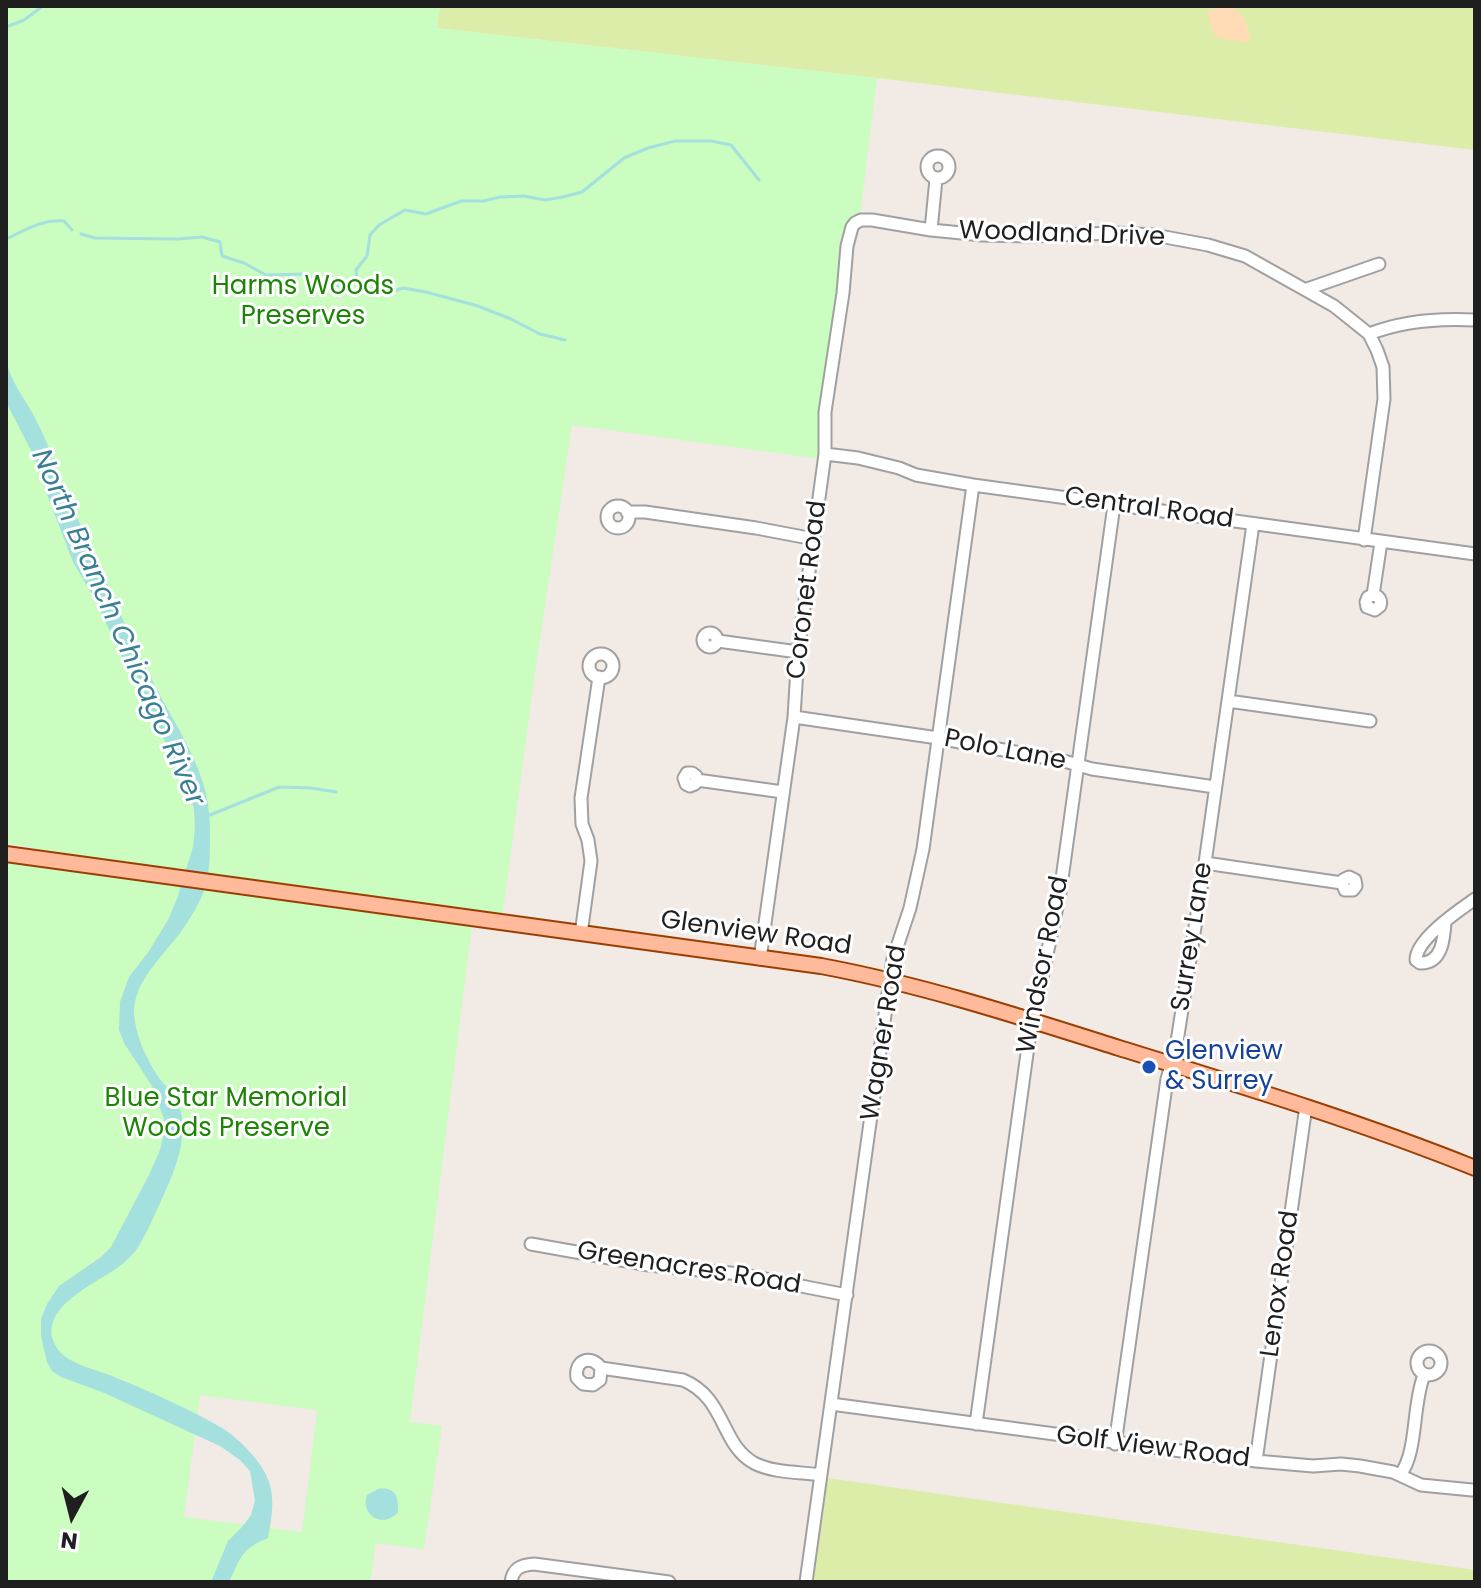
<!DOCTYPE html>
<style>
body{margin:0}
#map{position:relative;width:1481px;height:1588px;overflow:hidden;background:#f1eae5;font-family:Poppins,sans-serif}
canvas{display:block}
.frame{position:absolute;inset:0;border:8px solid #1f1f1f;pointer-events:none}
.north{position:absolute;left:32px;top:1476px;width:80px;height:80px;-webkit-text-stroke:6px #fff;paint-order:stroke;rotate:187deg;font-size:22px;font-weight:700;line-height:32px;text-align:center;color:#1f1f1f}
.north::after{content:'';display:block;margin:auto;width:28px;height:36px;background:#1f1f1f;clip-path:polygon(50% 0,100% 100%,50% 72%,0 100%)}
</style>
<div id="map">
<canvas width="1481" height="1588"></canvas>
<div class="frame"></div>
<div class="north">N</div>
</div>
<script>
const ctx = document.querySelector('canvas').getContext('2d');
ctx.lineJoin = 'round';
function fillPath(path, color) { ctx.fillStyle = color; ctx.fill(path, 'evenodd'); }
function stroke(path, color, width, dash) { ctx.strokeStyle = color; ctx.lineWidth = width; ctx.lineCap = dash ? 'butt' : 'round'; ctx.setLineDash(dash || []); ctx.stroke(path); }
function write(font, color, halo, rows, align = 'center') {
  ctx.font = font + ' Poppins,sans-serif'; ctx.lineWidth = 6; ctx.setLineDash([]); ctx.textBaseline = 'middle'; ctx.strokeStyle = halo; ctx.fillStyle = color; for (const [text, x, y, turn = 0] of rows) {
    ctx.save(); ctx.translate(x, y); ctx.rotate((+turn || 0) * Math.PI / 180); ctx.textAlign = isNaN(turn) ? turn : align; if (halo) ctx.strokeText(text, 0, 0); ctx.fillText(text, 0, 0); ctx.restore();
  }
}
const grass = new Path2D(`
 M440,6H1475V150L877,78L437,28Z
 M827,1478L1475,1570V1582H812Z`);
const sand = new Path2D(`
 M1221,6C1244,6 1245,22 1251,39L1243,43C1233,37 1218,43 1213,31C1210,25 1210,17 1207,12Z`);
const park = new Path2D(`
 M6,6H440L437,28L877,78L860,216H851L846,230L821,459L572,425L535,673L502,918L116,864L6,843Z
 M6,862L472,925L410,1422L442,1426L424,1549L376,1543L370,1582H6ZM200,1395L317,1410L302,1532L184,1517Z`);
const water = new Path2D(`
 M6,360C11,384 28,402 38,424C49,445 56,469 65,491C70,504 77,517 83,530C97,560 110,591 124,622C136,648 149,674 162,699C186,743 211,780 210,832C210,846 210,863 208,875C206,892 194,913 184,927C167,953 134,979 134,1012C135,1035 147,1061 160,1079C164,1085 170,1089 174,1095C192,1124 178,1164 165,1192C158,1207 145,1238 136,1250C132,1255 126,1261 121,1265C100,1282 42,1304 53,1340C60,1363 92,1368 112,1376C146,1390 190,1409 222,1428C237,1437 259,1459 266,1475C276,1495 272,1517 268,1538C241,1549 241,1557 229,1582H211L228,1541L242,1527L251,1515L255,1501L250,1471L240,1460L220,1446L102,1392L61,1377L52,1371L47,1362L41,1336V1319L47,1304L59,1286L101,1257L111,1247L149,1175L160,1150L164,1133V1119L152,1086L124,1043L119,1030L120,1002L129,977L149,951L168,920L177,899L193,847L195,828L194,809L187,785L120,653L96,601L73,562L45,489L34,456L6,402Z
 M378,1489C395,1486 399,1497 398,1512C384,1529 360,1516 367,1495Z`);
const stream = new Path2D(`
 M6,27L24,20L43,6
 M81,234L95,238L178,239L202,237L220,242L222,256L244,263L266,275L305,274L320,282L347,287L357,282L356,270L367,256L370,235L379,225L405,210L426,214L461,201H483L500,197L524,196L545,200L563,197L582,192L624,158L648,148L675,141H711L731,145L759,180
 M6,239C26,230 42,219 64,221L72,230
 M357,282L370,289L391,292L403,288L426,292L478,306L511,319L540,334L565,340
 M210,815L279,787L311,788L336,792`);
const minor = new Path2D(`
 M927 167a11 11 0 1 1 22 0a11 11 0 1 1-22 0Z
 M931,230L936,179
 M1307,289L1379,264
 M1369,334C1402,321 1439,318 1475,320
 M825,454L858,458L899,468L916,475L973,485L1475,554
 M607 517a11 11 0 1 1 22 0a11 11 0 1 1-22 0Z
 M627,512H645L756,528L814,539
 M1373,595C1379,596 1382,600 1380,606L1375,610L1367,607L1366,602L1368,597L1373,595L1381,542
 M703 640a7 7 0 1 1 14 0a7 7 0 1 1-14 0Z
 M718,641L798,652
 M589 666a12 12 0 1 1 24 0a12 12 0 1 1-24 0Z
 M1228,701L1370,721
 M794,717L938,738L1064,761L1092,769L1215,787
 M697,780L695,784L690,786L686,784L684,778L687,773H692L696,776L697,780L783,792
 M1205,863L1342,883L1345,890H1353L1356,886L1355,880L1349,877L1343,880L1342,883
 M1445,922C1444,939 1442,964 1420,963L1416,960C1416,939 1458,911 1475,899
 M581,934L591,861L588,840L582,824L581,798L599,677
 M760,959L794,717L798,652L825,454V412L843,293L847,246L852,227L855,223L861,220H872L931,230L982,235L1034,236L1115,233L1154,235L1208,245L1245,256L1334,306L1369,334L1377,350L1383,367L1384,399L1364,540
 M531,1244L649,1265L740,1274L847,1295
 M1417 1363a12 12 0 1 1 24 0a12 12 0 1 1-24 0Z
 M601,1368L600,1380L593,1385L583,1384L577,1378C574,1360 591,1354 601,1368L683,1380C726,1398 720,1444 754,1463C773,1473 800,1472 821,1475
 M831,1404L1256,1461L1313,1466L1341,1464L1360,1466L1393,1472L1421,1485L1472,1490
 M976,1424L1029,1039L1060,893L1114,505
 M1115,1444L1167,1079L1176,1048L1205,863L1253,524
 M1256,1461L1306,1106
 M1400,1475C1418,1452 1412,1405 1424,1375
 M511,1582C513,1568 521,1565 534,1564L669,1582
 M806,1582L890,979L893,959L910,908L923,849L973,485`);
const major = new Path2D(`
 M6,854L821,966C923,985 1021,1017 1119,1048C1239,1085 1358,1121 1475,1168`);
const markers = [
 [1149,1067,8,"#1a4fb4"]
];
const streetNames = [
 ["Woodland Drive",1062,235,2],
 ["Central Road",1149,509,8],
 ["Coronet Road",808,590,-83],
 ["Polo Lane",1005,751,11],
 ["Glenview Road",756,934,8],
 ["Surrey Lane",1193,937,-81],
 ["Windsor Road",1044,965,-79],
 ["Wagner Road",885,1033,-81],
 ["Greenacres Road",689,1269,9],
 ["Lenox Road",1281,1284,-82],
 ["Golf View Road",1153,1448,7]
];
const parkNames = [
 ["Harms Woods",303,287],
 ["Preserves",303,317],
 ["Blue Star Memorial",226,1099],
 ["Woods Preserve",226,1129]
];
const transitNames = [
 ["Glenview",1165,1052],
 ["& Surrey",1165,1082]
];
const waterNames = [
 ["North Branch Chicago River",117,628,66]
];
fillPath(grass, '#dceda9');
fillPath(sand, '#ffdcb5');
fillPath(park, '#cbfcc0');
fillPath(water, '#a3e0de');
stroke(stream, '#a3e0de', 3);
stroke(minor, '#a0a0a0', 15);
stroke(major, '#9b3f00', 18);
stroke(minor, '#fff', 11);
stroke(major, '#ffba9c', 14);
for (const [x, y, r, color] of markers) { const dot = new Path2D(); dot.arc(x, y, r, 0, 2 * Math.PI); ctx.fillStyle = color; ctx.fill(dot); stroke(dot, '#fff', 3); }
write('26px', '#1f1f1f', '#fff', streetNames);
write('26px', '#1d8506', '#fff', parkNames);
write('26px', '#164399', '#fff', transitNames, 'left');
write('italic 28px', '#3b7f94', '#fff', waterNames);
</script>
